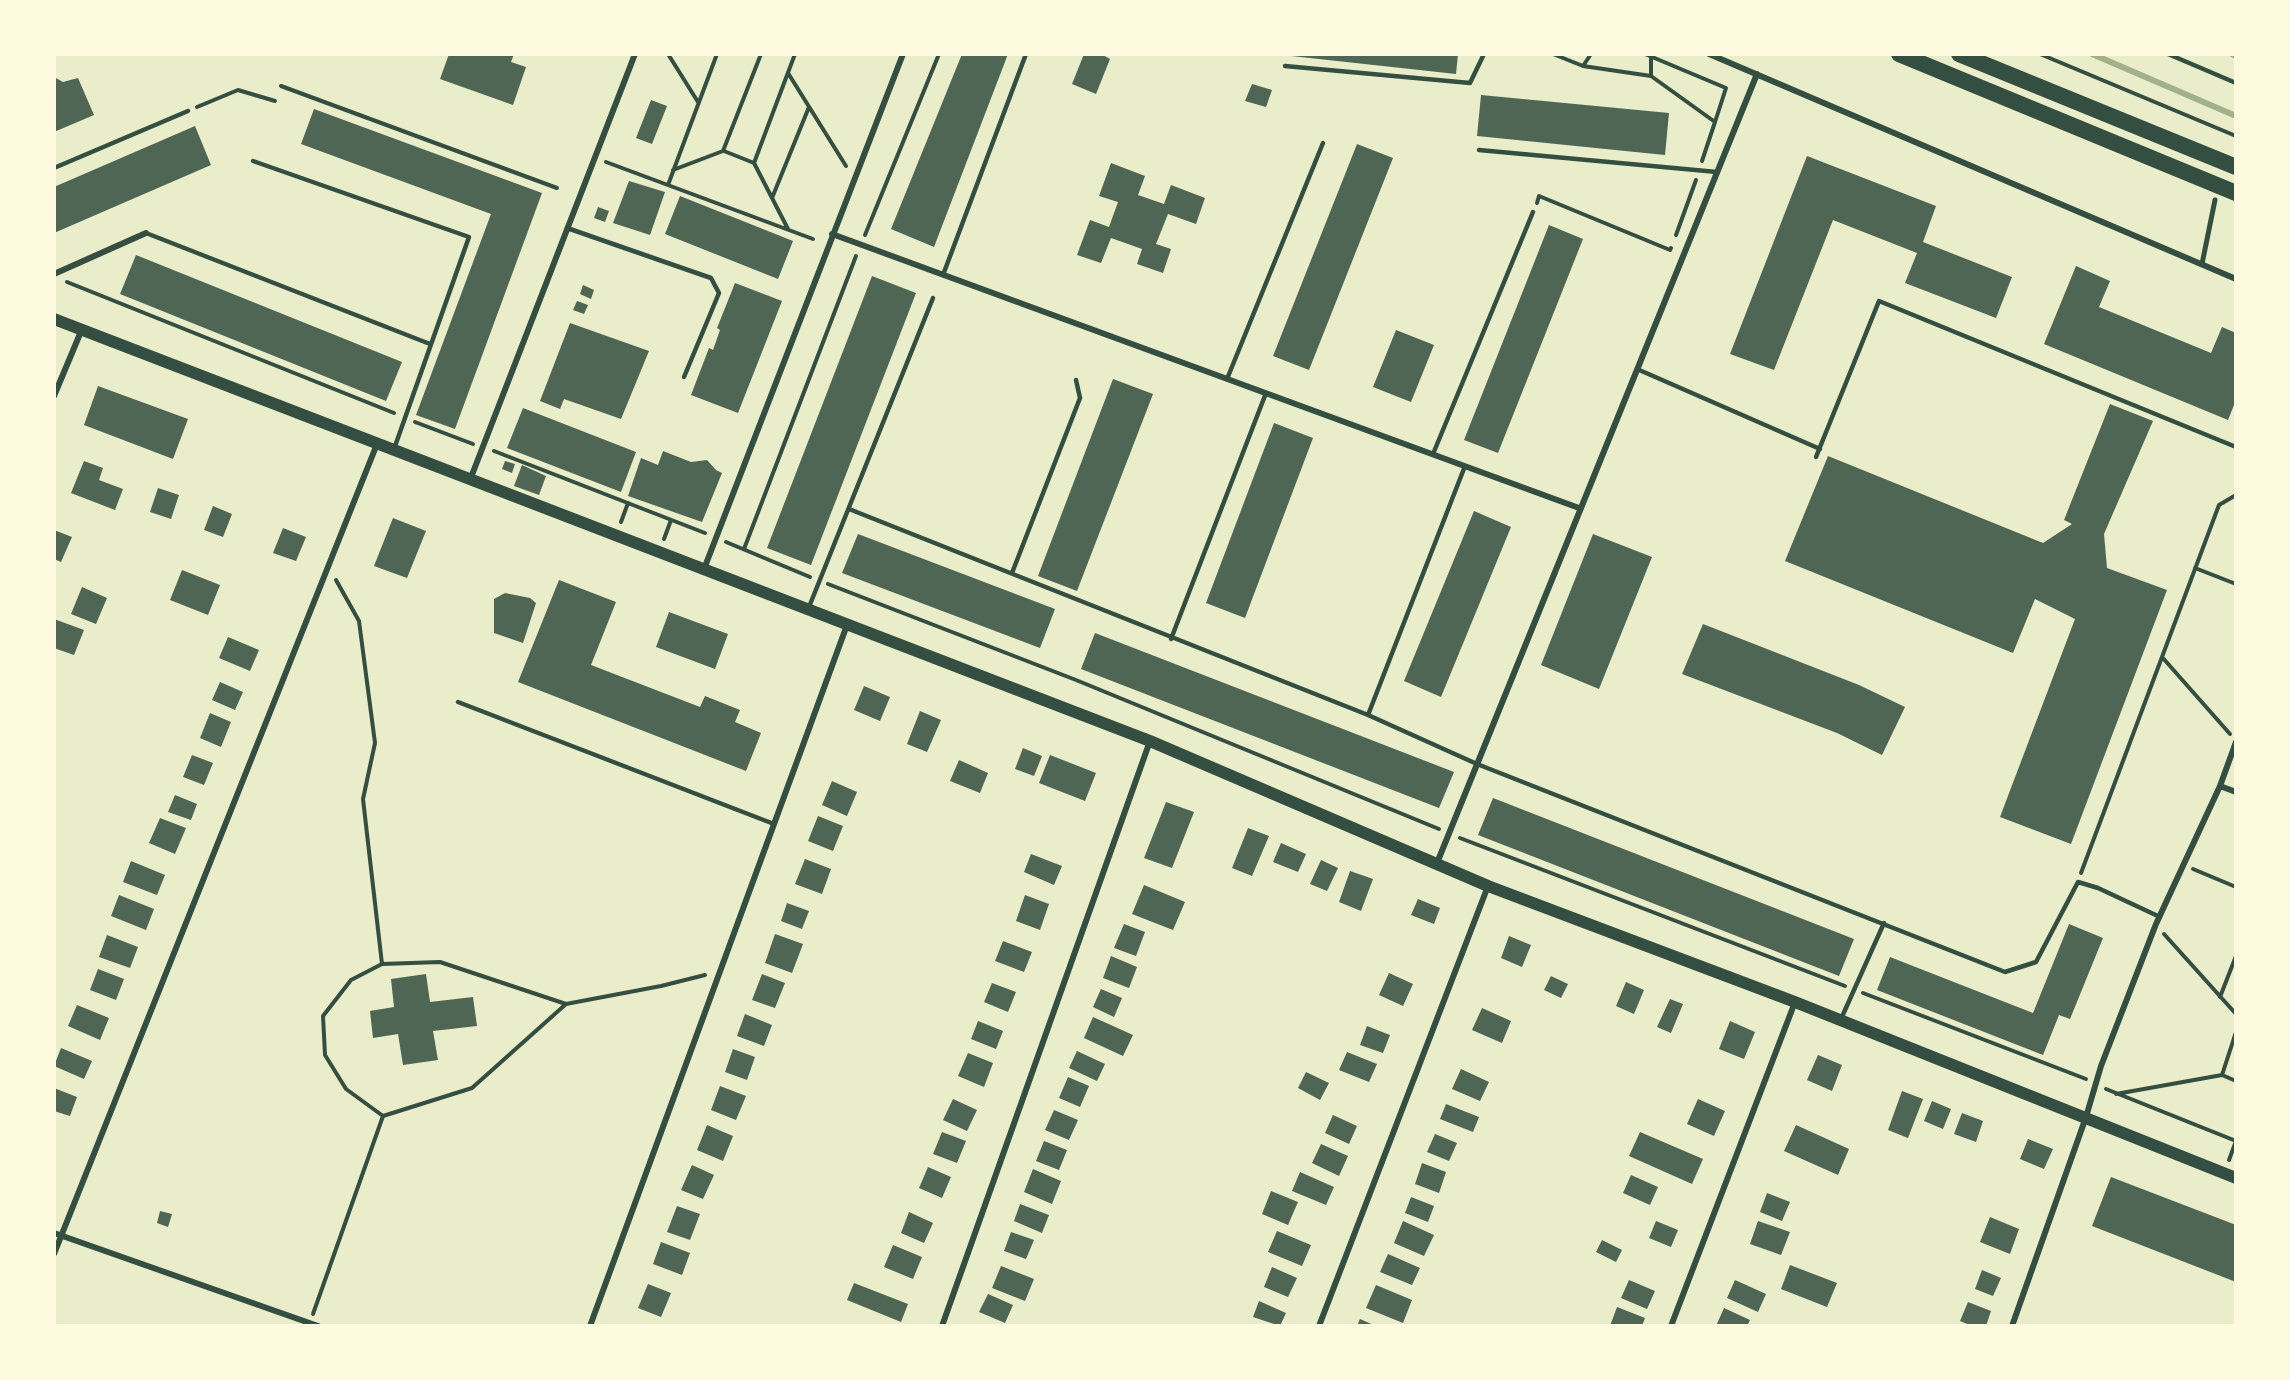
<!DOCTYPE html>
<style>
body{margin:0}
#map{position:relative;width:2290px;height:1380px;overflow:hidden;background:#e9edc9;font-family:Mulish,sans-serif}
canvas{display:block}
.frame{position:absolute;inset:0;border:56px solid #fefae0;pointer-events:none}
</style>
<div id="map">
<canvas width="2290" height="1380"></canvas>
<div class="frame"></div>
</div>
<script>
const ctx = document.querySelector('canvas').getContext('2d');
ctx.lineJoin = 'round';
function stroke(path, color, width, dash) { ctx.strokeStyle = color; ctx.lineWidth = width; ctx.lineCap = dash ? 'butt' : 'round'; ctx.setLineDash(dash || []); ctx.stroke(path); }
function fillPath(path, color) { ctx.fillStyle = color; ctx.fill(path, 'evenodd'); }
const stream = new Path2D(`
 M2092,54L2236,116
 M2232,54L2236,56`);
const building = new Path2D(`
 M449,54H514L511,62L526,67L513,105L440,79Z
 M962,54H1008L934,247L891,229Z
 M1084,54H1101L1110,59L1096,94L1072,84Z
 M1273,54H1458L1456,74Z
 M54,77L63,82L78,78L94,115L54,132Z
 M1252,84L1272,90L1266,107L1245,101Z
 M1481,95L1669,113L1665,155L1477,136Z
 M651,100L667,106L652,144L636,138Z
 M314,109L542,193L455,429L416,415L491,214L301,144Z
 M195,126L211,165L54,233V187Z
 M1357,144L1393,158L1309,370L1273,356Z
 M1807,156L1936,206L1923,242L2012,277L1996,318L1905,283L1917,253L1833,220L1774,370L1730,354Z
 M1111,163L1145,176L1138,195L1164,204L1171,185L1205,198L1196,224L1168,214L1156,244L1171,249L1163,273L1137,264L1142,249L1111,238L1101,263L1077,255L1090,220L1109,227L1118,202L1099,196Z
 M629,181L665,192L650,235L613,223Z
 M680,196L793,241L778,279L665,234Z
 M598,207L609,211L605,222L594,218Z
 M1549,225L1583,239L1498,453L1464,440Z
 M136,255L402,362L386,401L120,294Z
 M2076,266L2110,281L2099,307L2211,353L2222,327L2236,333V400L2228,420L2044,344Z
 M872,276L916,293L811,565L767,548Z
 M735,283L782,301L738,413L691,395L709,348L713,350L720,330L717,328Z
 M583,285L594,290L591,299L580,294Z
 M577,301L588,305L584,314L573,310Z
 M570,323L649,351L621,419L564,399L560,409L540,401Z
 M1396,330L1434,345L1411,402L1373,387Z
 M1113,379L1153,394L1077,591L1038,576Z
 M98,386L188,419L173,459L84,425Z
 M2110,404L2153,421L2104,534L2107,568L2167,590L2071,844L2000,817L2075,619L2035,599L2013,653L1785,561L1828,456L2043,543L2072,524L2064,520Z
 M523,408L636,452L621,492L507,448Z
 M1274,423L1313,438L1245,618L1206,603Z
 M663,451L691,462L707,460L716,470L722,473L702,522L628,496L641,458L658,465Z
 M84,461L103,468L99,480L123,489L115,510L71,493Z
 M505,461L515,464L512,473L502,469Z
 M522,465L546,476L539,495L514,486Z
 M158,488L179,495L171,519L150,512Z
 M213,506L232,514L223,537L204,530Z
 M1474,511L1511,527L1441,697L1404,681Z
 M393,518L426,531L407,578L374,566Z
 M283,528L306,537L296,561L273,553Z
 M54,530L72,537L61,562L54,559Z
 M858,534L1055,609L1040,648L842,573Z
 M1593,534L1652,557L1599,689L1541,665Z
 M182,570L220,585L208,615L170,600Z
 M559,580L616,602L591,665L700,707L705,696L740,710L735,722L761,733L746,771L518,682Z
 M82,587L107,598L96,624L71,614Z
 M505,593L530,598L536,603L523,643L494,633V599Z
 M669,612L728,634L715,669L656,647Z
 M54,619L84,630L74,655L54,648Z
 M1703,624L1859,685L1905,707L1882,755L1837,733L1682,674Z
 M1095,633L1454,772L1439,808L1081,669Z
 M228,637L259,650L250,671L219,658Z
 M220,682L243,692L235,710L212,700Z
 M864,686L890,697L880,721L854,710Z
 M920,711L941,720L927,752L907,744Z
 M210,713L231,722L221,747L200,738Z
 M1023,748L1042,756L1034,776L1015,769Z
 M192,755L213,763L204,785L183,777Z
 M1050,755L1096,773L1085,801L1039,783Z
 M959,760L988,773L980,793L950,781Z
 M832,781L857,792L847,816L822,805Z
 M175,795L197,804L191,820L168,812Z
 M1493,798L1854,939L1839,976L1478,835Z
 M1166,802L1194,812L1172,868L1144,858Z
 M818,816L843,826L833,851L808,841Z
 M160,818L186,828L175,854L149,843Z
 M1248,828L1269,836L1252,876L1232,868Z
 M1281,843L1306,854L1298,872L1273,862Z
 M1031,854L1062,866L1054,885L1024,872Z
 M805,859L831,869L822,894L795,884Z
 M1321,860L1338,868L1327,891L1310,884Z
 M131,861L165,875L157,895L123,882Z
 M1350,871L1373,879L1361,911L1339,902Z
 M1144,885L1185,902L1173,930L1132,914Z
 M119,895L154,909L146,930L111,916Z
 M1025,895L1049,904L1040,930L1016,921Z
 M1418,899L1440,908L1434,924L1411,915Z
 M787,903L809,911L802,929L781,921Z
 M1124,924L1145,932L1136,956L1114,948Z
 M2069,924L2103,938L2070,1019L2059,1015L2043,1055L1877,990L1890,957L2033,1013Z
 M775,934L803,944L792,973L765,963Z
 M107,935L138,947L130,968L99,957Z
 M1509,936L1531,945L1522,967L1501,958Z
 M1003,941L1032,952L1024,972L995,961Z
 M1111,956L1137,967L1129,988L1103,978Z
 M98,969L124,979L116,1000L90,990Z
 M1389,973L1413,984L1403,1006L1379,995Z
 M426,974L430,1002L473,997L477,1026L433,1031L438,1060L403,1065L398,1034L373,1038L370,1011L394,1007L391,979Z
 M762,974L785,983L775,1008L752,1000Z
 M1551,976L1568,984L1561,998L1544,990Z
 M1626,982L1644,990L1634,1014L1616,1006Z
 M992,983L1016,992L1008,1012L984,1002Z
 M1101,989L1122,998L1114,1017L1093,1007Z
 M1670,999L1683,1004L1671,1033L1657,1027Z
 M77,1005L109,1018L100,1040L68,1026Z
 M1482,1008L1511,1021L1502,1043L1472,1030Z
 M745,1014L772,1025L764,1046L737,1036Z
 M1093,1017L1133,1035L1123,1056L1084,1038Z
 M978,1021L1003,1031L996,1049L971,1039Z
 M1730,1021L1755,1032L1744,1059L1719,1049Z
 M1367,1026L1390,1035L1383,1053L1360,1045Z
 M61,1048L92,1061L84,1079L54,1066Z
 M733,1049L755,1057L747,1080L725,1072Z
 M1077,1051L1105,1064L1097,1081L1069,1068Z
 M1347,1052L1377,1064L1369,1082L1339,1070Z
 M968,1053L993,1063L984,1087L958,1076Z
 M1818,1055L1842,1065L1832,1091L1807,1080Z
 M1461,1069L1489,1082L1480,1101L1452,1089Z
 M1306,1072L1329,1083L1320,1100L1298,1088Z
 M1068,1077L1089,1086L1080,1107L1059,1098Z
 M720,1086L746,1096L736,1120L711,1110Z
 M54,1088L77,1097L70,1116L54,1111Z
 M1902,1091L1923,1099L1908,1138L1888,1130Z
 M953,1099L977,1110L967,1131L943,1120Z
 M1698,1099L1725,1111L1714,1136L1687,1124Z
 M1932,1101L1951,1109L1943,1129L1924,1121Z
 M1446,1104L1479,1117L1473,1132L1440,1119Z
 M1054,1110L1078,1120L1069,1140L1045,1130Z
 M1962,1113L1983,1121L1976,1142L1954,1134Z
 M1333,1115L1357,1126L1349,1144L1325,1133Z
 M707,1125L733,1136L723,1161L697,1150Z
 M1796,1125L1849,1149L1838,1175L1784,1151Z
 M942,1132L966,1141L957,1163L933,1154Z
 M1640,1132L1703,1159L1692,1184L1629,1156Z
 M1435,1134L1457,1143L1449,1161L1427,1152Z
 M2028,1139L2053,1149L2044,1169L2020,1159Z
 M1044,1141L1067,1150L1059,1170L1036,1161Z
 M1321,1144L1348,1156L1339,1176L1312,1163Z
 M1422,1163L1446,1172L1439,1193L1415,1184Z
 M692,1165L714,1175L703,1199L681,1190Z
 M928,1167L951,1177L942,1198L919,1188Z
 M1033,1169L1061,1181L1052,1204L1024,1192Z
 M1300,1172L1334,1187L1326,1205L1292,1191Z
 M1631,1175L1658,1187L1650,1205L1623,1193Z
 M2111,1177L2236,1225V1282L2092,1226Z
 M1271,1191L1298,1202L1288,1225L1262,1214Z
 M1767,1193L1790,1202L1782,1221L1760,1212Z
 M1411,1197L1434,1206L1428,1222L1405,1213Z
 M1020,1204L1049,1215L1042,1233L1014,1221Z
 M677,1206L700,1214L690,1240L667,1232Z
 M160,1211L172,1214L168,1227L157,1223Z
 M909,1212L933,1223L924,1243L901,1233Z
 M1990,1217L2019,1229L2010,1254L1980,1242Z
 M1403,1221L1434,1235L1424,1256L1394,1243Z
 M1656,1221L1678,1230L1671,1247L1649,1238Z
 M1758,1221L1790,1232L1781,1255L1750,1244Z
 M1277,1231L1311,1245L1302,1266L1268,1252Z
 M1011,1232L1034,1240L1026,1259L1004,1251Z
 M1602,1240L1622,1250L1616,1262L1596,1252Z
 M661,1242L690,1253L682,1275L653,1264Z
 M893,1245L922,1257L913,1279L884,1267Z
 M1388,1254L1420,1268L1412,1285L1380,1272Z
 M1790,1265L1837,1283L1827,1307L1781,1289Z
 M1001,1266L1034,1279L1025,1301L992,1288Z
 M1272,1267L1297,1278L1288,1297L1264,1287Z
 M1982,1270L2001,1278L1993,1296L1975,1289Z
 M1629,1280L1655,1291L1647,1309L1621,1298Z
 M1735,1280L1766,1294L1758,1312L1727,1298Z
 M854,1283L908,1304L901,1322L847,1300Z
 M648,1284L671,1293L661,1317L638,1308Z
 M1376,1285L1412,1300L1403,1323L1366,1308Z
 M988,1294L1013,1305L1005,1323L979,1312Z
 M1259,1301L1286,1313L1280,1326L1253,1317Z
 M1968,1302L1991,1311L1986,1326H1972L1960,1321Z
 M1617,1307L1645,1318L1642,1326H1610Z
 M1724,1308L1750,1320L1747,1326H1716Z
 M1360,1319L1376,1326H1357Z`);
const path = new Path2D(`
 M668,54L698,102
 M1553,54L1583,66L1651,76L1715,122L1702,161
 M1645,54L1726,88L1715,122
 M2040,54L2236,136
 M1651,57V76
 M1583,66L1591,54
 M788,73L846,166
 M281,86L557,188
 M197,107L238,90L275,101
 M724,151L754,163
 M606,162L813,239
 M673,170L723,151L761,54
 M668,185L717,54
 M772,198L809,107
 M1537,203L1539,196L1670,250L1671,248
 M788,229L754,163L795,54
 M865,235L939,54
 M1676,235L1696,180
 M67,282L394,413
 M415,422L473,444
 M494,451L705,533
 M621,522L628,503
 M664,539L671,520
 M726,542L810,577
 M744,549L856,256
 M2195,568L2236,584
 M828,584L1076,680L1439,829
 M2162,657L2230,734
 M1460,838L1845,986
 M2193,869L2236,887
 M2081,873L2219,505L2236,495
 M2164,934L2236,1014
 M382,964L440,962L566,1004L472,1088L383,1116
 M1863,993L2086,1079
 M2220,997L2236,956
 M566,1004L661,986L705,975
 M2236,1032L2222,1075L2236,1081
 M2106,1089L2236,1141
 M2116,1094L2222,1075
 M2229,1160L2236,1141
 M313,1314L383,1116L346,1089L325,1055L323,1016L351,980L382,964L363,799L375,743L359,621L336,580`);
const service = new Path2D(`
 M2168,54L2236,83
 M1285,66L1470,83L1484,54
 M1479,150L1717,172
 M253,161L469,237L394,449
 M54,168L188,111
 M567,228L711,278L719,293L684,377
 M146,233L430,344
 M943,275L1026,54
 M1637,369L1820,449
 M1227,379L1323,143
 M1433,454L1533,212
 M1816,457L1879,301L2236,447
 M849,509L1368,715L1477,764L2005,972L2036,962L2078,882L2098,888L2160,917
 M1012,573L1080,398L1076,380
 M809,607L933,298
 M1171,639L1266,393
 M458,702L774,824
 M1368,715L1465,466
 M1841,1019L1884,923`);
const pedestrian = new Path2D(`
 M2202,264L2215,200`);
const minor = new Path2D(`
 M1709,54L2236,279
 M832,234L1579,508
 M54,274L146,233
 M54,396L82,329
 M470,480L635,54
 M704,569L903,54
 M2220,786L2236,792
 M1437,863L1757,74
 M54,1233L318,1326
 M54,1254L377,444
 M590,1326L847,625
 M942,1326L1150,741
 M1319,1326L1488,886
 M1671,1326L1795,1002
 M2012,1326L2086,1117L2101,1066L2156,924L2220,786L2236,742`);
const secondary = new Path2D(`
 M54,319L1150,741L1488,886L1795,1002L2236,1178`);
const trunk = new Path2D(`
 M1899,54L2236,193
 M1959,54L2236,167`);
stroke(stream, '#a3b18a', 6);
fillPath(building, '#4f6655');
stroke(path, '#344e41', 4);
stroke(service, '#344e41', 4.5);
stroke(pedestrian, '#344e41', 5);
stroke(minor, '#344e41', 6);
stroke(secondary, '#344e41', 12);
stroke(trunk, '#344e41', 16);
</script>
